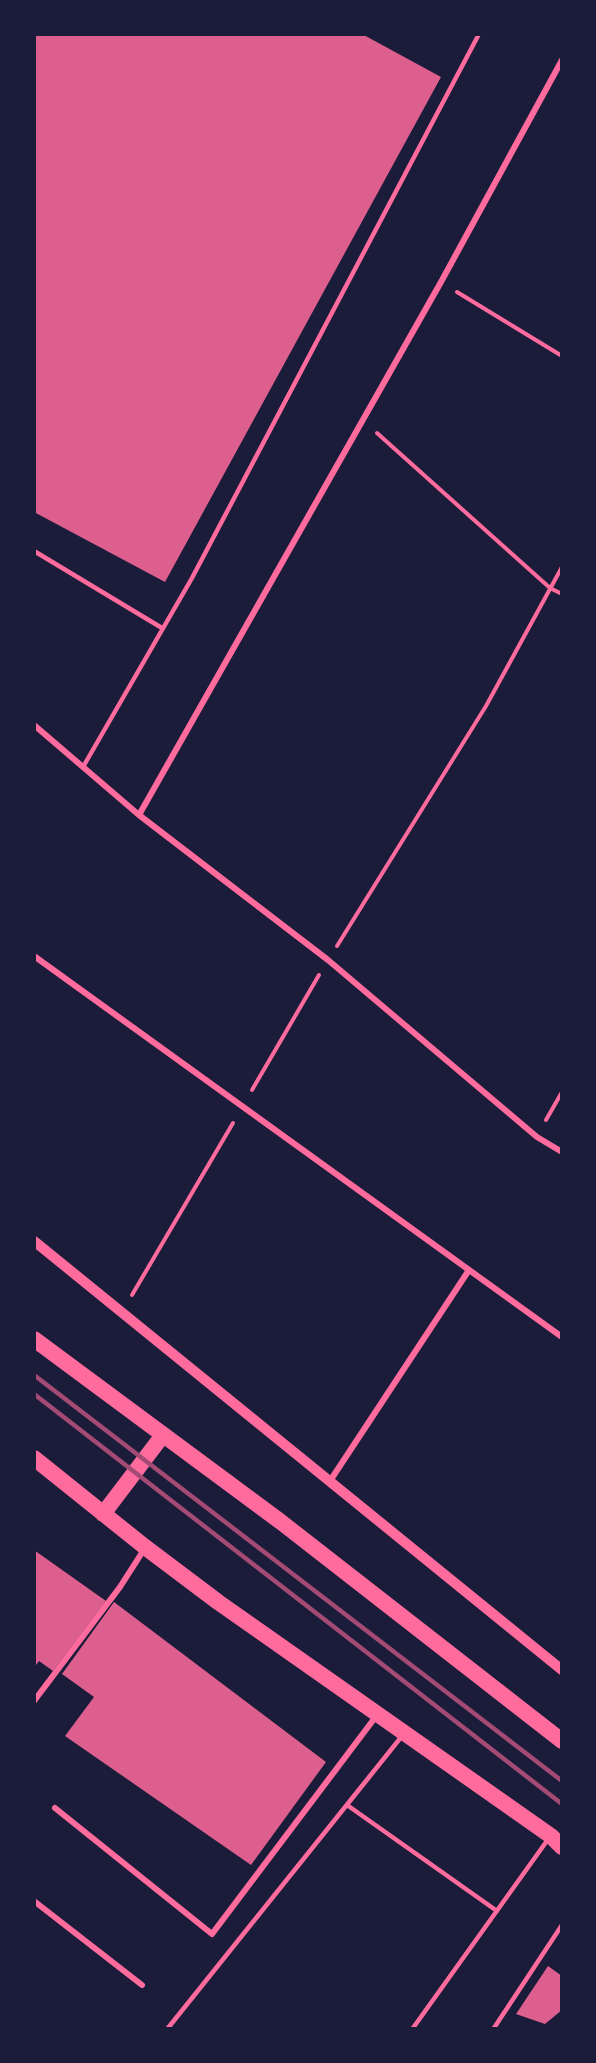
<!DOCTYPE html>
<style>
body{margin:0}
#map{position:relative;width:596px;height:2063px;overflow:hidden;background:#1b1b3a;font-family:"Nunito Sans",sans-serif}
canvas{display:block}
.frame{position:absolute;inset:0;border:36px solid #1b1b3a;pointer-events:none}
</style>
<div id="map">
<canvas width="596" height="2063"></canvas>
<div class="frame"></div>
</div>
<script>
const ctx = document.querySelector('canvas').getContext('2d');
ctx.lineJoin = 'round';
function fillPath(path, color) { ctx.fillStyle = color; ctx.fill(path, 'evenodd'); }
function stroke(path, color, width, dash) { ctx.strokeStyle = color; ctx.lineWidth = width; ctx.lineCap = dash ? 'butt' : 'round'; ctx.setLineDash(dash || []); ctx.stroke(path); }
const building = new Path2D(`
 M34,34H362L441,77L165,582L34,512Z
 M34,1550L106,1601L53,1671L39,1661L34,1668Z
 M114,1602L326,1762L251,1865L65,1736L94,1697L62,1674Z
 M548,1966L562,1976V2010L545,2024L516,2014Z`);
const path = new Path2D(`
 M457,292L562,356
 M377,433L550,588L562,594
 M337,946L486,706L562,567
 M252,1090L319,975
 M546,1120L562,1092
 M132,1295L233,1123`);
const service = new Path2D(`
 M34,551L162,628
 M83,767L192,578L479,34
 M347,1805L497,1911
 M168,2028L402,1736
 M413,2028L549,1838
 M494,2028L562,1925`);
const minor = new Path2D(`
 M562,60L441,282L139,815L328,960L537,1137L562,1152
 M34,725L139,815
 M34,956L562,1337
 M330,1481L469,1270
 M34,1701L120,1587L145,1548
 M55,1808L212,1934L377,1715
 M34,1901L142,1985`);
const tertiary = new Path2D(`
 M34,1241L562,1670`);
const trunk = new Path2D(`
 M34,1339L281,1522L562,1741
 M34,1458L145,1547L218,1602L551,1836L562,1847
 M103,1514L163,1435`);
const rail = new Path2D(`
 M34,1375L562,1781
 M34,1394L562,1804`);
fillPath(building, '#dd5f8e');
stroke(path, '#ff6b9d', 4);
stroke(service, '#ff6b9d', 4.5);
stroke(minor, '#ff6b9d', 6);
stroke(tertiary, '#ff6b9d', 10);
stroke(trunk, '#ff6b9d', 16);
stroke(rail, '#a44b75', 4.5);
</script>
